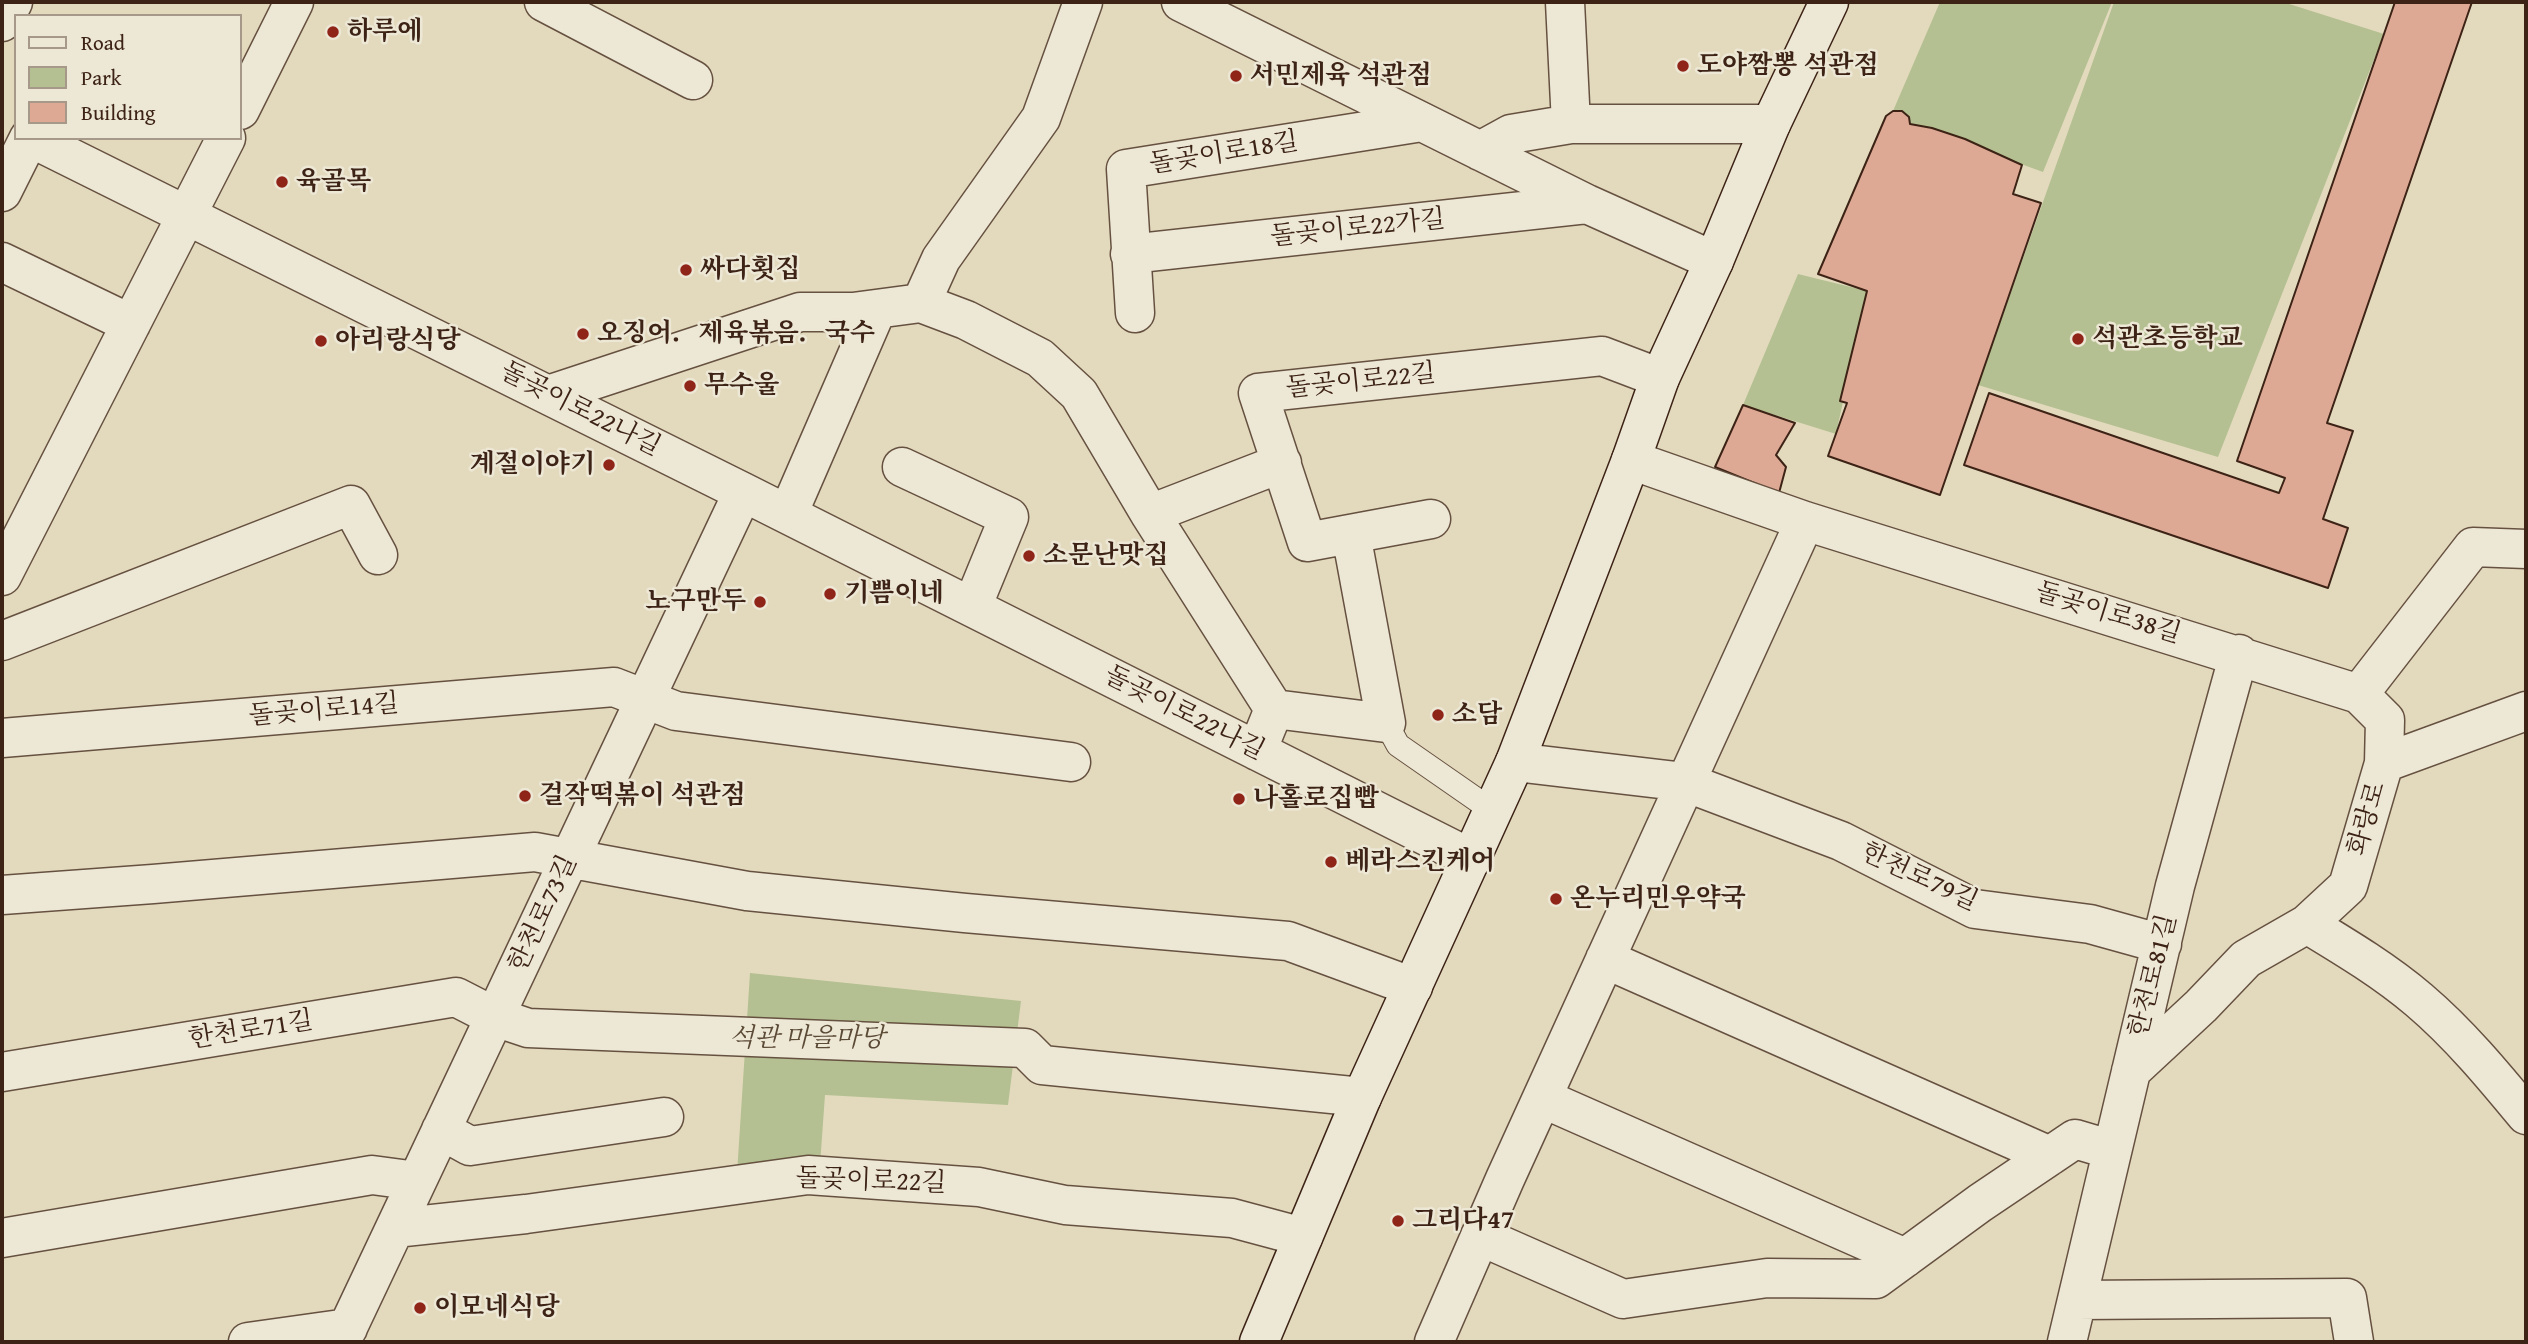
<!DOCTYPE html>
<meta charset="utf-8">
<style>
body{margin:0}
#map{position:relative;width:2528px;height:1344px;overflow:hidden;background:#e3dabe;font-family:"Gentium Book Plus",serif}
canvas{display:block}
.frame{position:absolute;inset:0;border:4px solid #3d2316;pointer-events:none}
.legend{position:absolute;left:14px;top:14px;width:228px;height:126px;box-sizing:border-box;background:#ede7d5;border:2px solid #a79989;margin:0;padding:9px 12px;list-style:none;font-size:21px;color:#3d2316}
.legend li{display:flex;align-items:center;gap:14px;height:35px}
.legend b{width:35px;border:2px solid #a79989}
</style>
<div id="map">
<canvas width="2528" height="1344"></canvas>
<div class="frame"></div>
<ul class="legend">
<li><b style="height:9px;background:#ede7d5"></b>Road</li>
<li><b style="height:19px;background:#b4c091"></b>Park</li>
<li><b style="height:19px;background:#dda994"></b>Building</li>
</ul>
</div>
<script>
const ctx = document.querySelector('canvas').getContext('2d');
ctx.lineJoin = 'round';
function fillPath(path, color) { ctx.fillStyle = color; ctx.fill(path, 'evenodd'); }
function stroke(path, color, width, dash) { ctx.strokeStyle = color; ctx.lineWidth = width; ctx.lineCap = dash ? 'butt' : 'round'; ctx.setLineDash(dash || []); ctx.stroke(path); }
function write(font, color, halo, rows, align = 'center') {
  ctx.font = font + ' "Gentium Book Plus","Noto Serif KR",serif'; ctx.lineWidth = 5; ctx.setLineDash([]); ctx.textBaseline = 'middle'; ctx.strokeStyle = halo; ctx.fillStyle = color; for (const [text, x, y, turn = 0] of rows) {
    ctx.save(); ctx.translate(x, y); ctx.rotate((+turn || 0) * Math.PI / 180); ctx.textAlign = isNaN(turn) ? turn : align; if (halo) ctx.strokeText(text, 0, 0); ctx.fillText(text, 0, 0); ctx.restore();
  }
}
const green = new Path2D(`
 M1940,2H2112L2043,172L1911,124L1893,111Z
 M2114,2H2283L2384,34L2218,457L1978,385Z
 M1798,274L1867,291L1836,434L1743,405Z
 M750,973L1021,1001L1008,1105L825,1095L820,1165L737,1173Z`);
const building = new Path2D(`
 M2395,2H2472L2327,423L2353,431L2323,519L2348,528L2328,588L1964,465L1989,393L2279,493L2285,478L2237,461Z
 M1893,111H1902L1909,117L1910,124L1932,128L1965,139L2022,165L2013,194L2041,203L1940,495L1828,456L1847,403L1840,401L1867,291L1818,274L1886,116Z
 M1743,405L1795,423L1776,455L1786,467L1779,493L1715,467Z`);
const lane = new Path2D(`
 M1386,723L1398,745L1493,811`);
const street = new Path2D(`
 M544,2L693,80
 M1181,2L1587,204L1714,261
 M1565,2L1571,124
 M2,22L13,2
 M240,110L294,2
 M31,138L743,492L1472,859
 M1480,151L1511,134L1571,124H1771
 M2,192L29,138
 M1130,254L1587,204
 M2,262L131,324
 M921,303L941,259L1041,118L1083,2
 M1135,313L1126,169L1422,122
 M548,395L800,312H853L921,303L966,320L1040,358L1079,394L1150,514L1274,709L1257,751
 M1631,460L1805,521L2359,694L2385,720L2384,763
 M902,467L1009,517L972,607
 M788,514L877,309
 M1150,514L1282,463
 M1431,519L1307,542L1258,393L1602,356L1660,378
 M2,576L226,138
 M2,641L351,505L378,555
 M2359,694L2473,547L2526,549
 M1274,709L1386,723L1351,534
 M2,738L614,687L676,711L1071,762
 M1515,762L1685,782L1841,841L1975,909L2090,924L2162,944
 M2,895L153,884L535,852L747,891L965,913L1288,941L1413,987
 M2307,924C2345,947 2385,971 2419,1000C2459,1034 2493,1075 2526,1115
 M1605,959L2050,1156
 M2131,1071L2201,1006L2246,959L2307,924L2348,886L2384,763L2526,711
 M2,1072L456,997L495,1017L528,1028L1025,1048L1042,1065L1362,1097
 M1542,1098L1905,1258
 M441,1130L470,1146L664,1117
 M395,1228L526,1214L808,1175L979,1187L1065,1205L1232,1218L1303,1237
 M1480,1236L1623,1299L1767,1278L1876,1279L1980,1203L2075,1139L2112,1150
 M2,1238L372,1175L417,1181
 M2077,1300L2347,1298L2354,1342
 M248,1342L348,1328
 M341,1342L743,492
 M1434,1342L1505,1179L1805,521
 M2067,1342L2175,886L2239,654`);
const secondary = new Path2D(`
 M1259,1342L1362,1097L1515,762L1631,460L1660,378L1714,261L1771,124L1829,2`);
const markers = [
 [333,32,7,"#8f2418"],
 [1683,66,7,"#8f2418"],
 [1236,76,7,"#8f2418"],
 [282,182,7,"#8f2418"],
 [686,270,7,"#8f2418"],
 [583,334,7,"#8f2418"],
 [2078,339,7,"#8f2418"],
 [321,341,7,"#8f2418"],
 [690,386,7,"#8f2418"],
 [609,465,7,"#8f2418"],
 [1029,556,7,"#8f2418"],
 [830,594,7,"#8f2418"],
 [760,602,7,"#8f2418"],
 [1438,715,7,"#8f2418"],
 [525,796,7,"#8f2418"],
 [1239,799,7,"#8f2418"],
 [1331,862,7,"#8f2418"],
 [1556,899,7,"#8f2418"],
 [1398,1221,7,"#8f2418"],
 [420,1308,7,"#8f2418"]
];
const poiNames = [
 ["하루에",347,32],
 ["도야짬뽕 석관점",1697,66],
 ["서민제육 석관점",1250,76],
 ["육골목",296,182],
 ["싸다횟집",700,270],
 ["오징어．제육볶음．국수",597,334],
 ["석관초등학교",2092,339],
 ["아리랑식당",335,341],
 ["무수울",704,386],
 ["계절이야기",595,465,"right"],
 ["소문난맛집",1043,556],
 ["기쁨이네",844,594],
 ["노구만두",746,602,"right"],
 ["소담",1452,715],
 ["걸작떡볶이 석관점",539,796],
 ["나홀로집빱",1253,799],
 ["베라스킨케어",1345,862],
 ["온누리민우약국",1570,899],
 ["그리다47",1412,1221],
 ["이모네식당",434,1308]
];
const streetNames = [
 ["돌곶이로18길",1224,154,-9],
 ["돌곶이로22가길",1358,229,-6],
 ["돌곶이로22길",1361,382,-6],
 ["돌곶이로22나길",580,410,27],
 ["돌곶이로38길",2108,614,17],
 ["돌곶이로14길",324,711,-5],
 ["돌곶이로22나길",1184,714,27],
 ["화랑로",2368,819,-74],
 ["한천로79길",1919,878,25],
 ["한천로73길",544,914,-65],
 ["한천로81길",2154,976,-76],
 ["한천로71길",251,1031,-9],
 ["돌곶이로22길",871,1182,2]
];
const parkNames = [
 ["석관 마을마당",807,1039]
];
fillPath(green, '#b4c091');
fillPath(building, '#dda994');
stroke(building, '#3d2316', 2);
stroke(lane, '#665140', 25);
stroke(street, '#665140', 41);
stroke(secondary, '#3d2316', 41);
stroke(lane, '#ede7d5', 23);
stroke(street, '#ede7d5', 38);
stroke(secondary, '#ede7d5', 38);
for (const [x, y, r, color] of markers) { const dot = new Path2D(); dot.arc(x, y, r, 0, 2 * Math.PI); ctx.fillStyle = color; ctx.fill(dot); stroke(dot, '#ede7d5', 2.5); }
write('bold 26px', '#3d2316', '#ede7d5', poiNames, 'left');
write('26px', '#3d2316', '#ede7d5', streetNames);
write('italic 26px', '#5b4a35', '#ede7d5', parkNames);
</script>
